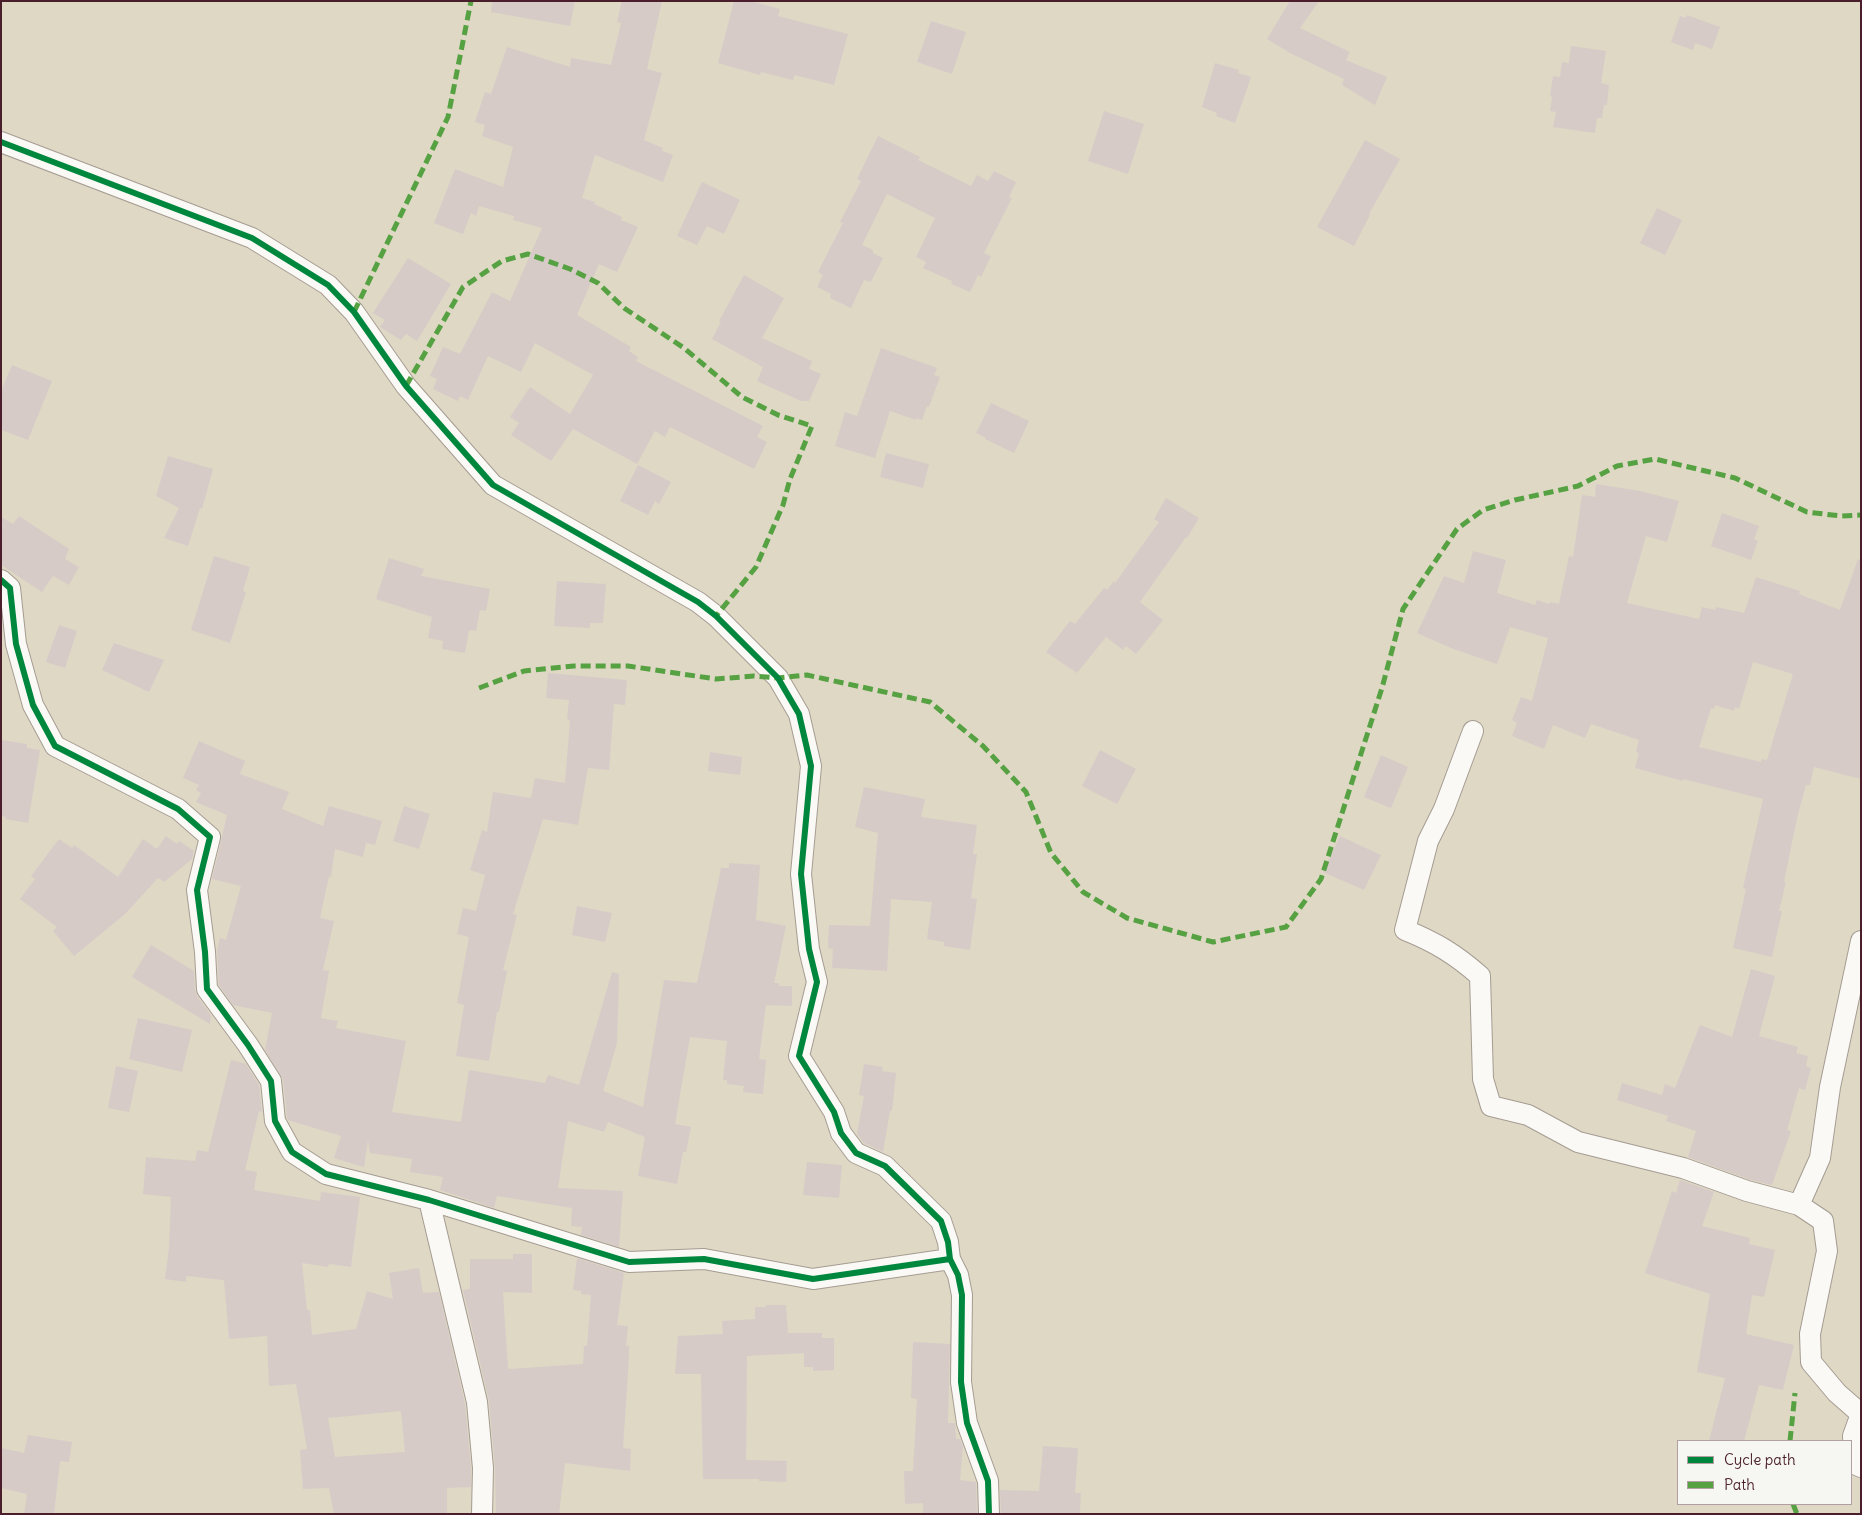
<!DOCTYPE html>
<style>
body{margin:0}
#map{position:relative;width:1862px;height:1515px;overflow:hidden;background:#dfd8c5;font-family:Delius,sans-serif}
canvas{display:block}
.frame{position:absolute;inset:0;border:2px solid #4a1f2b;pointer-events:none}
.legend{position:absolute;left:1677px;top:1440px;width:175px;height:65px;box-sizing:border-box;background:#f6f6f2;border:1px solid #b1a0a2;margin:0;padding:6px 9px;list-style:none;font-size:15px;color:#4a1f2b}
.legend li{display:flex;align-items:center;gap:10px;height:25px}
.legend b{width:25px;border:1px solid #b1a0a2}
</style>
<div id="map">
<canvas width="1862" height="1515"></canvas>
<div class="frame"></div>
<ul class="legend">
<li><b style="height:6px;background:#00873e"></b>Cycle path</li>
<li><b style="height:6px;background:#56a243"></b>Path</li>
</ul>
</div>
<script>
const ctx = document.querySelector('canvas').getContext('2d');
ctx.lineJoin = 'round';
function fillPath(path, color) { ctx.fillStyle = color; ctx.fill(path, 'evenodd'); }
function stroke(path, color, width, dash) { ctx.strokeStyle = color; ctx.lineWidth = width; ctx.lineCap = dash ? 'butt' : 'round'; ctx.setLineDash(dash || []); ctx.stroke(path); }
const building = new Path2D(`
 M492,1H575L570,26L491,12Z
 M622,1H662L647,69L662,73L644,140L663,148L662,151L673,155L663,182L595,155L582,198L595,202L594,204L622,217L621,220L638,227L617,272L599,264L577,315L631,347L629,351L638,357L636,361L763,426L757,437L767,442L754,469L670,427L665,437L655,431L637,464L573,429L551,461L511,435L519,423L510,417L530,387L570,414L593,375L535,343L521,372L488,356L468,400L460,396L458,401L433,389L437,379L430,376L443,347L460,354L492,292L510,301L542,228L513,220L514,216L479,206L476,216L471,213L463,234L434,223L455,169L503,187L513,147L482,136L485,125L475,122L485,92L491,94L507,47L570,67L571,58L611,65L621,23L617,22Z
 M734,1H750L780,9L778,16L848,34L834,85L794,75L793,80L761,72L760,75L718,63Z
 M1290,1H1319L1300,28L1350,52L1346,60L1387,77L1375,105L1342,85L1344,79L1290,53L1267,39Z
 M1687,15L1720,27L1712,49L1695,43L1693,50L1671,42L1680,16L1686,18Z
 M931,21L966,32L952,74L917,62Z
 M1571,46L1606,51L1601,83L1609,85L1607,105H1604L1602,118H1597L1595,133L1553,127L1556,112L1550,111L1552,97L1550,96L1553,76L1560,77L1562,62L1569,63Z
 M1215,63L1239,70L1238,73L1251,77L1235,123L1216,116L1217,113L1202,107Z
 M1104,111L1144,124L1128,174L1088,161Z
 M878,136L920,157L918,160L971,186L977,175L988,181L994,171L1016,182L1009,197L1012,198L984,253L991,256L981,277L978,275L970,292L951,284L952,281L923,268L926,262L916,257L935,218L887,194L862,245L873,250V253L883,258L871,282L864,280L851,308L830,298L831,294L817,287L823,275L818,272L843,223L840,222L861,181L857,179Z
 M1365,140L1400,159L1369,214L1370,215L1354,246L1317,227Z
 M702,182L740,200L724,234L707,226L697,245L677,236Z
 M1657,208L1682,220L1665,255L1640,243Z
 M408,258L451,284L417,341L406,334L401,340L380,327L385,320L373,313Z
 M744,275L784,298L762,338L812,361L809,369L821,374L809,401H801L757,381L763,367L712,339L721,322L719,321Z
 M881,348L937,368L934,375L940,377L929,407L927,406L922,420L917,418L916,420L890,411L875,458L835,446L845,412L857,416Z
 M12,365L52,381L28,440L1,430V391Z
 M991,403L1029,421L1014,453L985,439L986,438L976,433Z
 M886,453L929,464L923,488L880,477Z
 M168,456L213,469L202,509L200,508L188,546L164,538L179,508L156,496Z
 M638,465L671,482L659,504L655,501L648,515L620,501Z
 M1596,484L1640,491L1679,501L1667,542L1646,536L1627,603L1699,619L1702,607L1715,610L1716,607L1744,613L1756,577L1800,591L1799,594L1840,610L1858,559L1861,560V779L1814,767L1810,785H1806L1797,818L1784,882H1786L1779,911H1782L1772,957L1733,948L1746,889L1743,888L1763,799L1683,779V781L1635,768L1639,753L1636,752L1639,740L1591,724L1585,738L1553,725L1544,749L1512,736L1517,723L1512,720L1521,697L1532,701L1548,638L1510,627L1497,664L1451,648L1417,633L1444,576L1464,583L1473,551L1506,560L1497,593L1535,605L1537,600L1549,604L1550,602L1559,604L1569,556L1573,557L1582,495L1595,497ZM1753,662L1793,674L1767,760L1762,759L1761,762L1699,747L1711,708L1714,709L1715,705L1734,711L1735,707L1739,709Z
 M1166,498L1199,518L1187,538L1186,537L1140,602L1163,620L1136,654L1126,646L1123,650L1106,637L1077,673L1046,652L1070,621L1075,624L1104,588L1107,590L1114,581L1115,583L1159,522L1154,519Z
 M1722,513L1759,526L1754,539L1758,541L1751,560L1711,546Z
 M19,516L69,549L65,559L79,567L69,585L53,576L42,592L1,565V517L13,524Z
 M214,556L250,567L243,591L246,592L230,643L191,630Z
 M389,558L424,569L421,576L490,589L486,611L480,610L476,631L469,630L465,653L442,649L443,641L428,638L432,617L376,599Z
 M557,581L606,584L603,623H590V628L554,626Z
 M59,625L77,631L65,668L46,662Z
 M114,643L164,660L149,692L102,670Z
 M548,673L627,680L625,705L614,704L609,770L588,768L578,825L543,819L513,914L517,915L503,970L507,971L499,1012H497L489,1061L456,1056L464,1005L457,1003L469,937L457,934L463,908L476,911L485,875L470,870L482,830L487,832L493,792L531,798L535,778L565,783L570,720L567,719L569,700L546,698Z
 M1,740L27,744V748L40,750L28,823L5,819L6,817L1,816Z
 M199,741L245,761L240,774L289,792L282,809L323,826L329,806L382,821L375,845L366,843L363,857L335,849L331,877L329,876L320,918L334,921L323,970L329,971L321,1018L338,1021L336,1028L406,1041L392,1112L461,1122L469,1070L545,1083L548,1075L579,1085L612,972L619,974L617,1043L603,1091L643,1107L664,980L697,983L721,868H729V863L760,865L756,920L786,926L774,983H779V986H792V1006L766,1005L759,1059L766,1060L763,1094L743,1092L744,1086L727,1084V1080H723L727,1041L690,1037L675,1124L691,1127L686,1152H683L677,1184L638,1176L645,1137L608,1122L604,1132L568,1121L558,1188L623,1191L619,1247L581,1235L582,1227L571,1226L572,1208L497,1196L494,1208L440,1190L443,1177L410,1172L412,1159L370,1153L368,1140L364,1167L334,1158L341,1136L288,1120L287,1117L283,1079L265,1050L272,1013L233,1005L219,985L217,951L220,938L226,940L241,886L212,879L227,815L196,802L201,793L196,790L199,785L183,778Z
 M1100,750L1136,769L1117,804L1082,786Z
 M710,752L742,757L740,775L708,771Z
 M1381,755L1408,767L1391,808L1364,797Z
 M864,787L925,799L921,817L977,825L973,854H977L971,898L977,899L970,950L944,946V942L927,939L932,902L891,899L887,971L832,968L833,949L828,948L829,925L870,926L878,833L855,827Z
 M404,806L430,814L419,849L393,841Z
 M166,836L177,844L179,841L194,851L192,859L164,882L158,878L125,914L74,956L53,931L57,927L20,899L35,879L31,876L59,839L72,848L74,845L118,877L143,839L157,849Z
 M1340,836L1381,855L1364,890L1323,872Z
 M577,906L612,913L605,942L572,935Z
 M151,945L194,971L195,990L197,996L211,1015L210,1024L132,977Z
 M1751,969L1775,976L1759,1036L1798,1047L1796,1053L1808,1056L1806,1066L1811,1068L1805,1090L1799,1088L1787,1130L1791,1131L1772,1185L1751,1180L1688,1157L1696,1131L1666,1121L1668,1116L1617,1100L1622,1083L1662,1095L1665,1084L1675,1088L1700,1025L1732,1037Z
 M138,1018L192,1030L182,1072L129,1059Z
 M231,1060L246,1064L259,1085L262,1112L259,1111L245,1170L257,1172L254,1190L320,1201L321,1192L360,1197L351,1267L329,1264L328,1267L302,1263L307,1310H310L312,1335L356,1329L367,1291L393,1299L389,1273L419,1268L423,1293L439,1292L465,1404L471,1468V1487L447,1488V1514H334L329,1488L303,1489L300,1450L307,1449L296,1384L269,1386L267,1336L229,1339L224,1280L186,1276V1282L165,1279L169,1247L171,1197L143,1194L146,1157L195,1161L197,1150L208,1152ZM401,1411L405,1452L335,1457L328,1418Z
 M864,1064L883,1067L882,1071L896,1073L892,1111H890L883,1152L864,1143L857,1134L864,1096L859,1095Z
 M116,1066L138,1071L129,1112L108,1108Z
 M807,1162L842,1165L839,1198L803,1195Z
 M1680,1180L1714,1192L1702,1226L1750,1238L1749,1244L1775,1250L1764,1297L1752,1295L1746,1334L1794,1345L1783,1390L1759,1385L1744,1441H1709L1725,1378L1697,1372L1710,1294L1645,1273L1672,1191L1676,1193Z
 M513,1254H532V1293L503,1292L508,1369L583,1364L584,1346H587L591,1295L581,1294V1291L573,1290L577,1258L624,1273L617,1325L628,1326L626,1346H629V1357L623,1448L631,1449L630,1471L565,1463L559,1514H496L495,1467L489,1401L463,1290L470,1289V1259H513Z
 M766,1305H786L788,1333H822V1338H834V1370L813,1371V1367H804V1353L747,1356L746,1460L787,1461L786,1482L759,1481V1479H703L701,1374H675L678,1336L723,1334L722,1321L755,1319V1307H766Z
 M913,1342L950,1344L948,1423H955L956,1439H960L963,1446L960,1480L976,1482L977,1514H923V1503L905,1504L904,1471H913L917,1399L911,1398Z
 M28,1435L72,1442L69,1462L60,1461L54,1514H24L27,1494L1,1488V1448L24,1453Z
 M1043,1446L1078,1448L1075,1493H1081L1080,1514H1001L1000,1490L1039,1491Z`);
const street = new Path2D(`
 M1,142L252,238L328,285L354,312L406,386L493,485L698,602L716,616L778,678L799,714L811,766L801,874L809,949L817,982L799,1056L834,1112L841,1133L856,1153L885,1166L941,1221L948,1242L950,1259L958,1275L962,1295L961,1382L967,1423L988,1481L989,1514
 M1,580L10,588L16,644L33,705L55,746L178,809L210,837L197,890L205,952L207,989L248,1045L271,1081L275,1121L292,1152L326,1174L429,1200L629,1262L704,1259L813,1279L950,1259
 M1473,731L1444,809L1428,841L1405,930C1435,942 1455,954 1480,976L1483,1079L1491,1106L1528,1115L1578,1142L1683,1168L1747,1191L1799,1205L1823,1221L1827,1251L1810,1334L1811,1362L1837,1393L1861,1414L1853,1436L1854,1464L1861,1467
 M429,1200L477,1402L483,1468L482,1514
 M1799,1205L1820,1158L1830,1087L1861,941`);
const quiet = new Path2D(`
 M354,312L448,117L471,1
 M406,386L463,287L502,261L528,254L570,269L598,283L624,308L684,348L742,397L778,415L812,426L790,479L783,505L756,567L716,616
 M479,688L524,671L574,666H628L716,679L754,676L778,678L807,675L930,702L983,746L1026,792L1051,853L1083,892L1127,918L1213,942L1286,927L1321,879L1382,688L1403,609L1457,529L1483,510L1515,500L1578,486L1617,466L1655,459L1735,478L1807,512L1841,516L1861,515
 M1790,1441L1795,1393
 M1793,1504L1797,1514`);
const cycleway = new Path2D(`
 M1,142L252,238L328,285L354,312L406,386L493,485L698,602L716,616L778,678L799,714L811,766L801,874L809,949L817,982L799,1056L834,1112L841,1133L856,1153L885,1166L941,1221L948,1242L950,1259L958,1275L962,1295L961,1382L967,1423L988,1481L989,1514
 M1,580L10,588L16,644L33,705L55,746L178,809L210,837L197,890L205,952L207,989L248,1045L271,1081L275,1121L292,1152L326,1174L429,1200L629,1262L704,1259L813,1279L950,1259`);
fillPath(building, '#d7cbc8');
stroke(street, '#a59c92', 22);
stroke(street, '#faf9f6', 20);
stroke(quiet, '#56a243', 5, [10, 5]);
stroke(cycleway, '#00873e', 6);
</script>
